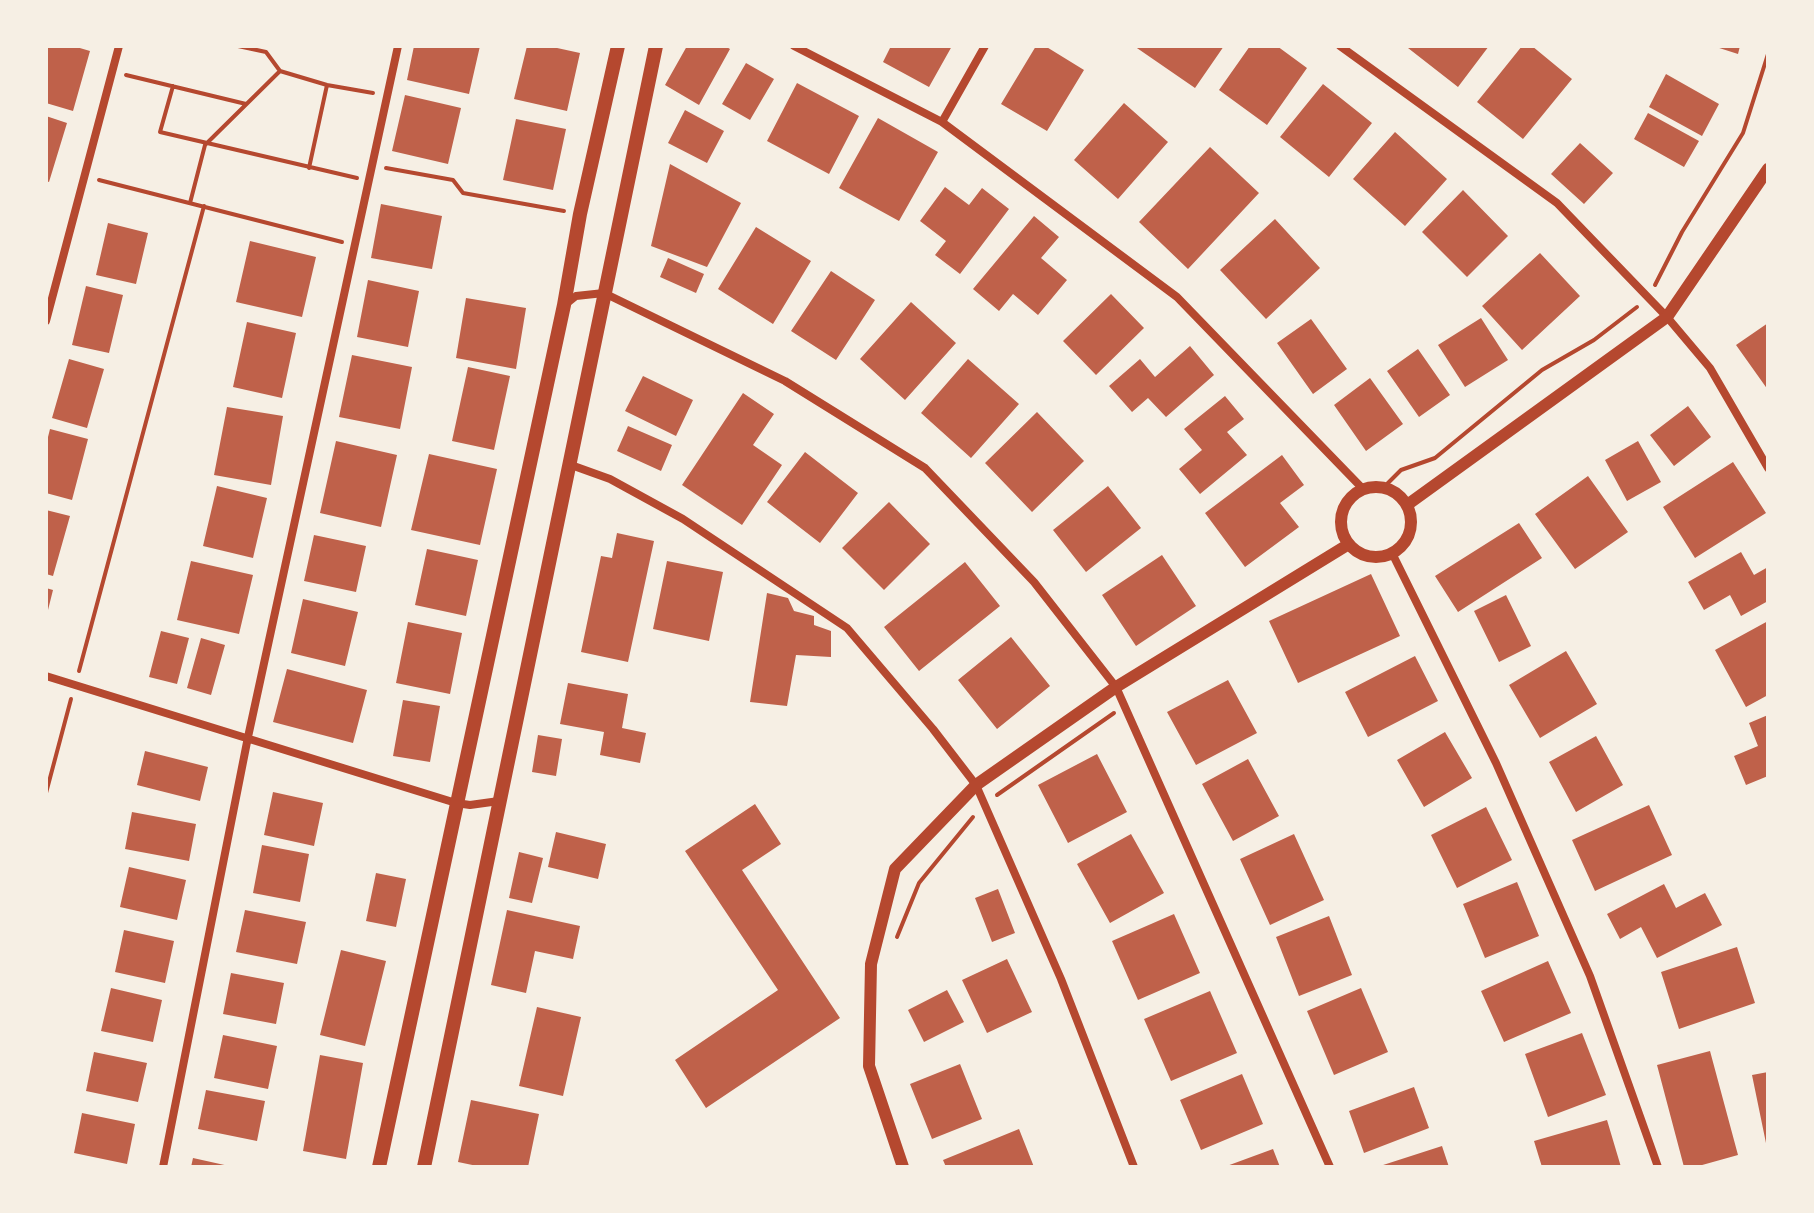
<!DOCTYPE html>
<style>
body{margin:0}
#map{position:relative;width:1814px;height:1213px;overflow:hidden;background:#f6efe4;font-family:Raleway,sans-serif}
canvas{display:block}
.frame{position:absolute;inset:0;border:48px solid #f6efe4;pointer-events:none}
</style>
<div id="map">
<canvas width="1814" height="1213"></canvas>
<div class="frame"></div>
</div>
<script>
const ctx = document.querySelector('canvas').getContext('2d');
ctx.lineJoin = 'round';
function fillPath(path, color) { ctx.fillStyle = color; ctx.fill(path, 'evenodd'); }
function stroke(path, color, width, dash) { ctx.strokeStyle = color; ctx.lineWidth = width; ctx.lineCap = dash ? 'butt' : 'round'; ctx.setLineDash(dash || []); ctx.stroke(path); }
const building = new Path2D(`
 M46,46H73L90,51L73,111L46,103Z
 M414,46H480L469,94L407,80Z
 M527,46H548L580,53L567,111L514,99Z
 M687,46H725L730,49L699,105L665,85Z
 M891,46H952L929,87L883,62Z
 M1036,46H1045L1084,70L1047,131L1001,104Z
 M1134,46H1224L1195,88Z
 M1250,46H1277L1307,68L1267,125L1219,90Z
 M1410,46H1489L1458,87L1408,48Z
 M1522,46H1532L1572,79L1523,139L1477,102Z
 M1713,46H1740L1738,54Z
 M746,63L774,79L750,120L722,104Z
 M1666,74L1719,104L1702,136L1649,107Z
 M797,83L859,116L829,174L767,141Z
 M1323,84L1372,123L1329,177L1280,137Z
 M405,95L461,108L448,164L392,151Z
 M1124,103L1168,142L1118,199L1074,160Z
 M685,110L724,131L707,163L668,143Z
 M1648,113L1699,141L1684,167L1634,139Z
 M46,116L67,123L49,182L46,181Z
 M878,118L938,152L899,221L839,188Z
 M516,119L566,129L553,190L503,180Z
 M1395,132L1447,179L1405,226L1353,179Z
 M1580,143L1613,173L1584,204L1551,174Z
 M1210,147L1259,193L1188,269L1139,222Z
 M670,164L741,203L707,267L651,246Z
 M945,187L969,205L982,188L1009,209L960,274L935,255L946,241L920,221Z
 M1463,190L1508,236L1467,277L1422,232Z
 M381,204L442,216L432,269L371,258Z
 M1034,216L1059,237L1041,258L1067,280L1038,315L1013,294L999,311L973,289Z
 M1275,219L1320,268L1266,319L1220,270Z
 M108,223L148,233L136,284L96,275Z
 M756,227L811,261L773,324L718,289Z
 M250,241L316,257L302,317L236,302Z
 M1540,253L1580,296L1522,350L1482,306Z
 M668,258L704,274L696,293L660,277Z
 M831,271L875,300L836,360L791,331Z
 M368,280L419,291L408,347L357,337Z
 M86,286L123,295L109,353L72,345Z
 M1111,294L1144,328L1096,375L1063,341Z
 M466,298L526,308L516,369L456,358Z
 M911,302L956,343L905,400L860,359Z
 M1481,318L1508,360L1465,387L1438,345Z
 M1311,319L1347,369L1313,394L1277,343Z
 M247,322L296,333L282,398L233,387Z
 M1768,323V390L1736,345Z
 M1190,346L1214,375L1166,417L1148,398L1132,412L1109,386L1140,359L1155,377Z
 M1418,349L1450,395L1419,417L1387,371Z
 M352,355L412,367L400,429L339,417Z
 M69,359L104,369L87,428L52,418Z
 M968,359L1019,404L971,458L921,413Z
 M468,367L510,376L494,450L452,441Z
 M643,376L693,400L676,436L625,411Z
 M1370,378L1403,424L1366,451L1334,405Z
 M743,393L774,414L753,445L782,465L742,525L682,485Z
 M1225,396L1244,419L1227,432L1247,455L1200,494L1179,469L1202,450L1184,429Z
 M1688,406L1711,437L1674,466L1650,435Z
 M227,407L283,416L271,485L214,475Z
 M1037,412L1084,461L1032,512L985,463Z
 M628,426L672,445L661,471L617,451Z
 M50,429L88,439L72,500L46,493V445Z
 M336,441L397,455L381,527L320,513Z
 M1638,441L1661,482L1627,501L1605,460Z
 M805,452L858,493L820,543L767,502Z
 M429,454L497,469L480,545L411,530Z
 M1282,455L1304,485L1280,503L1299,527L1245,567L1205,513Z
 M1733,462L1766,513L1695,558L1663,507Z
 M1588,476L1628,532L1575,569L1535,514Z
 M217,486L267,498L253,558L203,546Z
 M1108,486L1141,528L1086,572L1053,530Z
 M889,502L930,544L884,590L842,548Z
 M46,510L70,516L53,576L46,574Z
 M1519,523L1542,558L1458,612L1435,576Z
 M617,533L654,541L628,662L581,652L601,556L612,558Z
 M314,535L366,546L356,592L304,581Z
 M427,549L478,560L466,616L415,605Z
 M1741,552L1754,575L1768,567V601L1741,616L1730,595L1704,610L1688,582Z
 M1162,555L1196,606L1136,646L1102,595Z
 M191,561L253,575L239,634L177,620Z
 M667,561L723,572L709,641L653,629Z
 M965,562L1000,606L919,671L884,627Z
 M1371,574L1400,636L1298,683L1269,621Z
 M46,588L53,590L47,614H46Z
 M767,593L788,598L794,611L814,616V625L831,631V657L796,655L787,706L750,702Z
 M1506,595L1531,646L1499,662L1474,611Z
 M303,599L358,612L345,666L291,653Z
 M1768,621V695L1746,707L1715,650Z
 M408,622L462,633L450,694L396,683Z
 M161,631L189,638L177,684L149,677Z
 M1011,637L1050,686L997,729L958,680Z
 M201,638L225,645L211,695L187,688Z
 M1566,651L1597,704L1540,738L1509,685Z
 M1415,656L1438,701L1368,737L1345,692Z
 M287,669L367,690L353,743L273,722Z
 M1228,680L1257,733L1196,765L1167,712Z
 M568,683L628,694L622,728L646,733L640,763L600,755L604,732L560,724Z
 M403,700L440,706L430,762L393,756Z
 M1768,715V776L1746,785L1734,756L1758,746L1749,723Z
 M1445,732L1472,778L1424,807L1397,760Z
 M538,735L562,739L556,776L532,772Z
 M1596,736L1623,785L1576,812L1549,762Z
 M145,751L208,767L200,801L137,785Z
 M1097,754L1127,812L1068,843L1038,785Z
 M1248,759L1279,816L1233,841L1202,784Z
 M273,792L323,803L314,846L264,835Z
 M755,804L781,844L742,870L840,1018L706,1108L675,1060L778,990L685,851Z
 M1649,805L1672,855L1595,891L1572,840Z
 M1486,807L1512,860L1457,888L1431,835Z
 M132,812L196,824L189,861L125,849Z
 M556,832L606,844L598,879L548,867Z
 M1131,834L1164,893L1110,923L1077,864Z
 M1294,834L1324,900L1270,925L1240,859Z
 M262,845L309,854L300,902L253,893Z
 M519,852L543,858L532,903L509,898Z
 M129,867L186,880L177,920L120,907Z
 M376,873L406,879L396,927L366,921Z
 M1517,882L1539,936L1485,958L1463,904Z
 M1664,884L1676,908L1705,893L1722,925L1657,958L1641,927L1620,939L1607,914Z
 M998,889L1015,933L992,942L975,898Z
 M245,910L306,922L297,964L236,952Z
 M507,910L580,926L573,959L535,951L526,993L491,985Z
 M1174,914L1200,973L1138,1000L1112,941Z
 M1329,916L1352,975L1299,996L1276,937Z
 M124,930L174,941L165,983L115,972Z
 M1737,947L1755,1003L1679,1029L1661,972Z
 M341,950L386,961L365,1046L320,1035Z
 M1007,959L1032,1012L987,1033L962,980Z
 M1548,961L1571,1013L1504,1042L1481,991Z
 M231,973L284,983L276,1024L223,1014Z
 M111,988L162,1000L153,1042L101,1031Z
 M1361,988L1388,1052L1334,1075L1307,1011Z
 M947,990L964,1022L924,1042L908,1010Z
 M1210,991L1237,1053L1171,1081L1144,1019Z
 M537,1007L581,1017L563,1096L519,1086Z
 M1582,1033L1606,1095L1548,1117L1525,1054Z
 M223,1035L277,1046L268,1089L214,1078Z
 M1710,1051L1738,1155L1695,1167H1684L1657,1065Z
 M94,1052L147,1063L138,1102L86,1091Z
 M320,1055L363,1063L346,1159L303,1151Z
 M960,1064L982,1119L932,1139L910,1084Z
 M1768,1072V1148H1767L1752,1075Z
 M1242,1074L1263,1124L1201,1150L1180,1100Z
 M1414,1087L1429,1128L1364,1153L1349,1111Z
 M206,1090L265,1101L257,1141L198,1129Z
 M471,1100L539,1114L528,1167H482L458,1162Z
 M82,1113L135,1124L127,1164L74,1153Z
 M1607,1120L1621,1167H1542L1534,1141Z
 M1019,1129L1034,1167H946L943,1160Z
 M1442,1146L1449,1167H1380V1166Z
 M1273,1149L1280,1167H1224Z
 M193,1158L229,1166V1167H191Z`);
const path = new Path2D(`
 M238,46L266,52L280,71L327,85L373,93
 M126,75L246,104
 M173,86L160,132L357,178
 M309,168L327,85
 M386,168L453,180L463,193L564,211
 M99,180L342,242
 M190,203L205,145L280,71
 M1655,285L1682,232L1743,133L1768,54
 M1383,488L1401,470L1435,458L1542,370L1594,340L1637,307
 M79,671L204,206
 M46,793L71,699
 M997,795L1114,713
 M897,937L919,883L973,817`);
const minor = new Path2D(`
 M794,46L942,122L1177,297L1363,489
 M1340,46L1557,203L1667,317L1710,368L1768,468
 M942,122L985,46
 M566,304L576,296L604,293L785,381L925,468L1034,582L1116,687L1330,1167
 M46,321L119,46
 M571,465L610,479L683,519L847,628L933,729L976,785L1061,979L1134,1167
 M1392,553L1496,763L1590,976L1658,1167
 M46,676L456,803L470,805L499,801
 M163,1167L248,737L398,46`);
const tertiary = new Path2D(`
 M1341 522a35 35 0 1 1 70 0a35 35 0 1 1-70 0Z
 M1407,505L1667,317L1768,169
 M903,1167L869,1066L871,964L895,869L976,785L1116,687L1349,544`);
const secondary = new Path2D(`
 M379,1167L564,305L580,214L618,46
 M424,1167L656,46`);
fillPath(building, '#bf614a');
stroke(path, '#b5482f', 4);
stroke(minor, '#b5482f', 8);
stroke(tertiary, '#b5482f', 12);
stroke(secondary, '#b5482f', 14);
</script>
